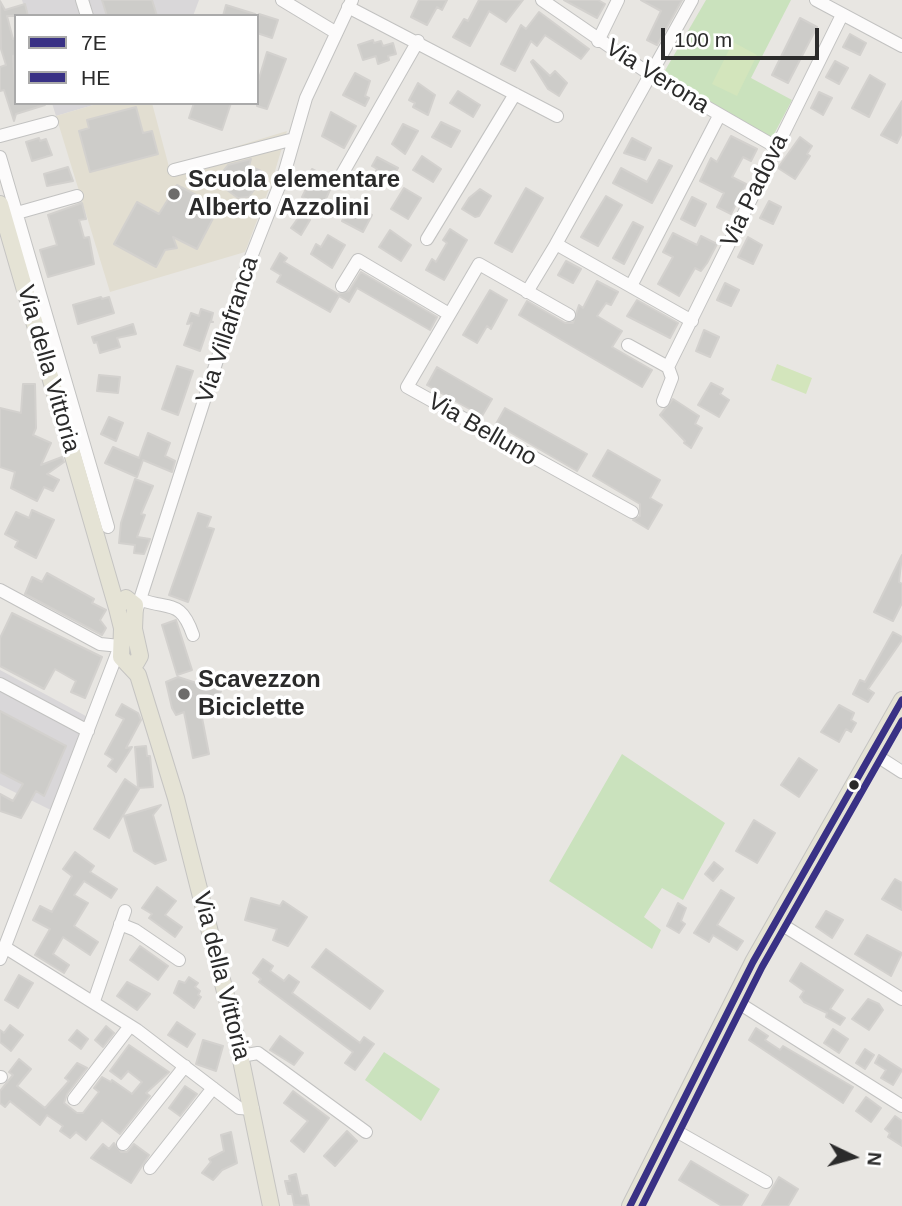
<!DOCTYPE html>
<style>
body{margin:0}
#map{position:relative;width:902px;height:1206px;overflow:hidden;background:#e8e6e2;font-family:Helvetica,sans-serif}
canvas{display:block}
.legend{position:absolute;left:14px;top:14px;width:245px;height:91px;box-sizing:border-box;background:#fff;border:2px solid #aaa;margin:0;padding:9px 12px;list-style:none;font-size:21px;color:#2b2b2b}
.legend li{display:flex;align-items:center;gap:14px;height:35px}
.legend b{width:35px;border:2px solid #aaa}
.north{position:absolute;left:818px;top:1122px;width:70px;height:70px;-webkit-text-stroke:5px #fff;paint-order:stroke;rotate:95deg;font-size:19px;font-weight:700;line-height:28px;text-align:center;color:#2b2b2b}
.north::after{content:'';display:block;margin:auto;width:24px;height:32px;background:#2b2b2b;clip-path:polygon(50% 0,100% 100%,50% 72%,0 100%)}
.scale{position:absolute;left:661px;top:28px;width:158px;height:32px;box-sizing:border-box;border:4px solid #2b2b2b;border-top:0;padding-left:9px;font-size:21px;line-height:24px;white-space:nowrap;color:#2b2b2b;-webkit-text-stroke:5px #fff;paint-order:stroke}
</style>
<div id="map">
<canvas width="902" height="1206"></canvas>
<ul class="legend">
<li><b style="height:9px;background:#393185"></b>7E</li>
<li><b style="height:9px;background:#393185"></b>HE</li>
</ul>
<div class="north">N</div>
<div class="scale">100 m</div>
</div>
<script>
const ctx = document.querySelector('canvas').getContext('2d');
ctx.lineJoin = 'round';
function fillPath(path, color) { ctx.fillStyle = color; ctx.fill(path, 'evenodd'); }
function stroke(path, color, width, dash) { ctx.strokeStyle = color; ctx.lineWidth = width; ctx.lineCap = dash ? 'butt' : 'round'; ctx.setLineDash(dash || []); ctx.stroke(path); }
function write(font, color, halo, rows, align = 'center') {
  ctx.font = font + ' Helvetica,sans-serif'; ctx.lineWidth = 7; ctx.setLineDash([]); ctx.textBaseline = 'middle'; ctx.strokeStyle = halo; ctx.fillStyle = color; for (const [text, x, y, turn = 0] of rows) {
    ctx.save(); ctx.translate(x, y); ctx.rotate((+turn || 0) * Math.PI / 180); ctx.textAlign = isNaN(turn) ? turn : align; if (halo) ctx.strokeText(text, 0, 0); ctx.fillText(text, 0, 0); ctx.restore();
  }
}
const industrial = new Path2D(`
 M22,0H199L193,16H27Z
 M52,103H100L56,116Z
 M0,670L97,722L61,815L0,785Z`);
const education = new Path2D(`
 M100,103H152L169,167L287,131L272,181L245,252L110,292L56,116Z`);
const green = new Path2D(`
 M706,0H791L751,78L792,100L772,138L663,74Z
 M622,754L725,823L683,900L662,888L644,917L661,930L652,949L549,881Z
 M384,1052L440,1089L421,1121L365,1080Z`);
const pitch = new Path2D(`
 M733,42L757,55L737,96L712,84Z
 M777,364L812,378L806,394L771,380Z`);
const building = new Path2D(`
 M102,0H152L157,16H107Z
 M419,0H447L442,10L437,7L427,25L411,17Z
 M479,0H523L506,22L489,11L470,46L453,37L464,19L468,21Z
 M564,0H598L605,4L597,18Z
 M641,0H682L657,45L647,40L661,11Z
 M0,1L5,10L25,4L28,16H7L13,39L16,38V55L13,56L16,103L45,105L16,114L14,121L4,90L0,91V67L6,65L1,49Z
 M226,5L255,14L254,16H223Z
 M539,12L589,49L581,59L545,35L537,46L531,41L515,71L501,64L521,25L526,29Z
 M259,14L278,20L272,38L257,33Z
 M800,18L817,27L788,83L772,75Z
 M850,34L866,43L860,55L843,47Z
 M373,40L374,43L381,41L383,46L393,43L396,54L388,56L389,60L378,64L376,56L363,60L358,45Z
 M267,52L286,59L267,109L257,106V85Z
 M533,60L550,76L555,71L567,83L559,96L548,89L531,62Z
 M835,61L848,68L839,84L826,77Z
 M355,73L370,81L365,96L369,98L365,106L343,95Z
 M870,75L885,84L869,117L852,108Z
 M418,83L435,95L428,115L413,107L415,103L409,100Z
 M458,91L480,105L473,117L450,103Z
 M819,92L832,98L823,115L811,108Z
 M902,101V133L897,143L881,135Z
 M194,103H231L222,130L189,118Z
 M136,107L143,133L152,131L158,154L90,172L79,131L89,128L87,120Z
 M331,112L356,126L344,148L322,136Z
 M441,122L460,131L451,147L432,137Z
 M403,124L418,131L405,154L392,144Z
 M731,136L757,149L751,161L743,157L732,177L746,184L731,214L717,207L724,193L700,181L711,158L717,162Z
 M800,137L812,146L807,154L810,156L795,179L778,168Z
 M39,138L40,141L46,139L52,155L32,161L26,142Z
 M632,138L651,148L645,160L624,153Z
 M422,156L441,169L433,182L413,170Z
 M377,157L398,168L388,186L371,181L377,169L372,166Z
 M251,159L249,166L261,171L260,181L249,197L238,198L223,187L220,175L228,165Z
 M659,160L672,166L652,203L613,183L621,168L647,182Z
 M68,167L73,181L47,186L44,174Z
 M312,169L325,176L323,180L332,185L322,208L302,197L306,189L303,187Z
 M177,185L219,207L197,249L173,237L177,248L165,250L156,267L114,244L137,202L159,214Z
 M404,188L421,198L408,219L391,209Z
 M526,188L543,198L512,252L495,243Z
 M480,189L491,196L479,216L475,217L462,209L469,198Z
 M606,196L622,205L598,246L581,237Z
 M692,197L706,204L695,226L681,219Z
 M769,201L781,207L773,224L760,218Z
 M82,203L86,219L79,220L84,238L89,237L94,264L48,277L40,250L57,245L48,215Z
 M351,205L372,215L363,232L342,221Z
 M301,214L310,220L301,235L291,228Z
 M633,222L643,227L624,264L613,258Z
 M450,229L467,240L444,280L426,270L432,259L436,262L447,243L443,240Z
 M390,230L411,245L401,261L379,247Z
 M673,233L697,245L701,236L717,244L707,263L701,271L695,268L679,296L658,284L673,257L663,252Z
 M328,235L345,245L332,268L311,254L316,244L321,247Z
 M748,237L762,245L753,264L738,257Z
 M280,253L287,258L284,262L338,294L349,291L361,272L437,317L430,330L357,288L349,302L339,296L330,312L277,282L281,275L271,269Z
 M566,261L581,269L573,283L558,275Z
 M597,281L618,292L611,305L606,303L597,316L622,331L612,347L652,370L642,387L519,315L527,301L565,323H573L579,305L583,308Z
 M725,283L739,290L731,306L717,300Z
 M490,290L507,300L491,329L487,326L477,343L463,335Z
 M101,297L102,299L109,297L114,313L78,324L73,305Z
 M637,300L678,323L670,338L627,316Z
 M201,309L213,313L211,321L213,322H210L200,351L184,345L192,323L187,324L191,313L199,316Z
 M133,324L136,334L117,338L120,347L100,353L97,342L94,343L92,337Z
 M704,330L719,337L710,357L696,351Z
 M177,366L193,371L178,415L162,409Z
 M437,367L492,399L482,416L427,385Z
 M99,375L120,377L118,393L97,391Z
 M711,383L723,389L720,394L729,400L719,417L698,405Z
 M23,384H35L36,428L33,435L51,443L41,465L62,457L64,462L47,474L59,480L53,491L44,487L37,501L11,488L15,472L0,467V408L21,413Z
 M673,399L699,416L695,424L702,428L691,448L684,443L685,441L660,415Z
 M505,408L587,454L577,471L496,424Z
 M109,417L123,423L116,441L101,434Z
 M148,433L170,443L165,456L175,461L172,472L143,460L137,477L105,463L113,447L139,458Z
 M608,450L660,480L650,498L662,505L648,529L633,520L640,516V504L593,476Z
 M135,479L153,486L141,514L145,515L137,537L150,539L144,554L134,553L135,545L119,543L121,523Z
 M32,510L54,520L36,558L15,547L18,541L5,534L16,512L29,518Z
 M198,513L211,517L207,527L214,529L188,602L169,595Z
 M902,555L899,582L902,584V603L893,621L874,612Z
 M47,573L94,599L92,603L106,610L100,620L106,628L102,635L25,594L32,577L42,582Z
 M12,613L102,657L85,698L71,692L76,681L55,669L44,689L0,666V638Z
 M176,620L192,670L177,675L162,625Z
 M893,632L902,637V640L868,689L874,693L868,702L853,694L860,680L865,682Z
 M178,677L221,691L217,703L198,697L209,754L193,758L184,712L176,715L172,708L166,682Z
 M122,704L138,713L141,720L126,748L132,747L116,772L108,766L113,759L105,754L124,719L116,715Z
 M839,705L854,713L851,720L856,723L851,732L846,729L839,742L821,732Z
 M0,711L66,746L44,796L36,791L21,818L0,811V794L13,801L23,784L0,772Z
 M146,746L147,756H150L153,787L138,788L135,747Z
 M799,758L817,770L799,797L781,785Z
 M125,779L139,789L109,838L94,829Z
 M161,805L153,815L166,860L155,864L134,851L124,816Z
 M754,820L775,833L757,863L736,851Z
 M75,852L94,866L90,872L117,889L111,898L84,881L74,895L88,903L74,926L98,942L90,955L63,937L53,954L69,965L64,973L35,955L50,929L33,920L40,906L52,912L72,876L63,869Z
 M714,862L723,869L713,881L705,874Z
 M895,879L902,883V910L882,899Z
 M157,887L176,901L165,915L182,927L175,937L149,918L152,914L142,908Z
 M721,890L734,898L717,925L743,941L737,950L713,935L709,942L694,933Z
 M251,898L280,906L283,901L307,917L288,946L273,940L277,929L245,920Z
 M678,903L686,908L681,921L685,924L679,933L667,926Z
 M826,911L843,920L832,938L816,927Z
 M867,935L902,953L891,976L855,954Z
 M140,946L168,966L158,980L130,960Z
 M326,949L383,991L370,1009L312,967Z
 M263,959L273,966L270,971L284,981L289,975L299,982L292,993L360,1043L364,1037L374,1044L355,1070L345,1063L353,1052L259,982L261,979L253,973Z
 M801,963L843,990L830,1009L845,1018L840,1025L826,1017L827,1013L804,1002L800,997L804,991L790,981Z
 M19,975L33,983L18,1008L5,1000Z
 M189,977L198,983L195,987L200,991L198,995L201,997L194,1008L174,993L179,981L185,983Z
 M127,982L150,994L137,1010L117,996Z
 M868,999L879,1004L883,1010L869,1030L852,1019Z
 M177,1022L195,1034L187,1047L168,1035Z
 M10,1025L23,1035L11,1051L0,1042V1030L4,1033Z
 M106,1026L114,1033L103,1047L95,1040Z
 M756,1028L768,1036L765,1040L780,1050L783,1046L853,1087L843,1103L749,1040Z
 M833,1029L848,1039L839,1053L824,1043Z
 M77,1030L88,1039L81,1049L69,1040Z
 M280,1036L303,1053L294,1065L270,1050Z
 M203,1040L223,1046L216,1071L196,1064Z
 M129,1045L169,1072L146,1093L150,1096L120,1134L102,1120L86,1140L76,1132L70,1138L60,1131L63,1126L47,1115L40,1125L10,1101L5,1107L0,1103V1091L13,1075L9,1072L19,1059L31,1069L17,1086L45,1108L69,1081L65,1078L77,1063L87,1068L67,1094L64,1103L77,1113H83L99,1092L94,1088L102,1077L111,1082L112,1080L132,1094L142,1082L128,1071L121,1079L110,1071Z
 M865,1049L874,1055L865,1069L856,1063Z
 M879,1055L902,1070L893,1085L881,1078L886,1070L875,1063Z
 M185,1086L197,1094L180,1116L169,1108Z
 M293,1091L329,1118L304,1152L291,1141L308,1121L284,1103Z
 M866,1097L881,1108L871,1122L856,1111Z
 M895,1116L902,1121V1146L888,1137L890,1133L885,1129Z
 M347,1131L357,1141L335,1166L324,1156Z
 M231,1132L237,1163L222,1170L213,1180L202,1173L211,1162L209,1159L224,1151L221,1135Z
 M114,1143L121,1152H127L134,1144L149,1155L131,1183L91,1158L103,1144L109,1149Z
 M691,1161L748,1195L741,1206H722L679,1180Z
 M296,1174L301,1196L307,1195L309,1206L294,1205L292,1194H288L285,1181H290L289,1176Z
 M779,1177L798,1189L788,1206H762Z`);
const minor = new Path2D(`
 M82,0L87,16
 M282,0L335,32
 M542,0L651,75L776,147
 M692,0L556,244L692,321
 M816,0L902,46
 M348,7L557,116
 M598,41L618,0
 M0,136L52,122
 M0,157L108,527
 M174,170L294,139
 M341,176L418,41
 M10,215L77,196
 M427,239L515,94
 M342,286L358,260L449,314
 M631,286L719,116
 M527,292L556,244
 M569,315L479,264L407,387L632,512
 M628,345L668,367L842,15
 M663,401L672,378L668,367
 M0,590L100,644L120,646
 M142,600C171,610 181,600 193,635
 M135,615L246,270L285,171L306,98L352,0
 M0,684L88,731
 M871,752L902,772
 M776,921L902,999
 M120,924L135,930L179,960
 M6,948L137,1030L239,1108L253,1109
 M0,959L120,646
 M734,1000L902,1106
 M94,1001L125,911
 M241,1056L258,1053L366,1132
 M0,1077H1
 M74,1099L130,1026
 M669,1127L766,1182
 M123,1144L185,1066
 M150,1168L213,1088`);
const major = new Path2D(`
 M0,204L117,608
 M129,665L136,663L140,656L134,629L135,605L126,598L117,608L122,628L121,657L138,675L176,798L235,1031L271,1206
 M630,1206L753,962L902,700`);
const bus1 = new Path2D(`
 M630,1206L753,962L902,700`);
const bus2 = new Path2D(`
 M642,1206L762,967L902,721`);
const markers = [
 [174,194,7,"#6d6c6b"],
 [184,694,7,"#6d6c6b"],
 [854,785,6,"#2b2b2b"]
];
const streetNames = [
 ["Via Verona",657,77,32],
 ["Via Padova",755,191,-64],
 ["Via Villafranca",228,330,-72],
 ["Via della Vittoria",48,369,74],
 ["Via Belluno",482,430,30],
 ["Via della Vittoria",221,976,76]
];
const poiNames = [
 ["Scuola elementare",188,180],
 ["Alberto Azzolini",188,208],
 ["Scavezzon",198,680],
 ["Biciclette",198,708]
];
fillPath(industrial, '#d9d7d9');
fillPath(education, '#e2ded1');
fillPath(green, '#cae2bd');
fillPath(pitch, '#d3e5bc');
fillPath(building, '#cdccc9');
stroke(building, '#d3d1ce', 2);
stroke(minor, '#c2c2c1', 14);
stroke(major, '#c5c4c2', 18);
stroke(minor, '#fcfbfb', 12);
stroke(major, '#e5e3d5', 16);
stroke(bus1, '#393185', 7);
stroke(bus2, '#393185', 7);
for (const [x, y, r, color] of markers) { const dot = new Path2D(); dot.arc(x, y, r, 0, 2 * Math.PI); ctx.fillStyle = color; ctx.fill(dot); stroke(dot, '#fff', 2.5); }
write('24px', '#2b2b2b', '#fff', streetNames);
write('bold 24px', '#2b2b2b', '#fff', poiNames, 'left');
</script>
